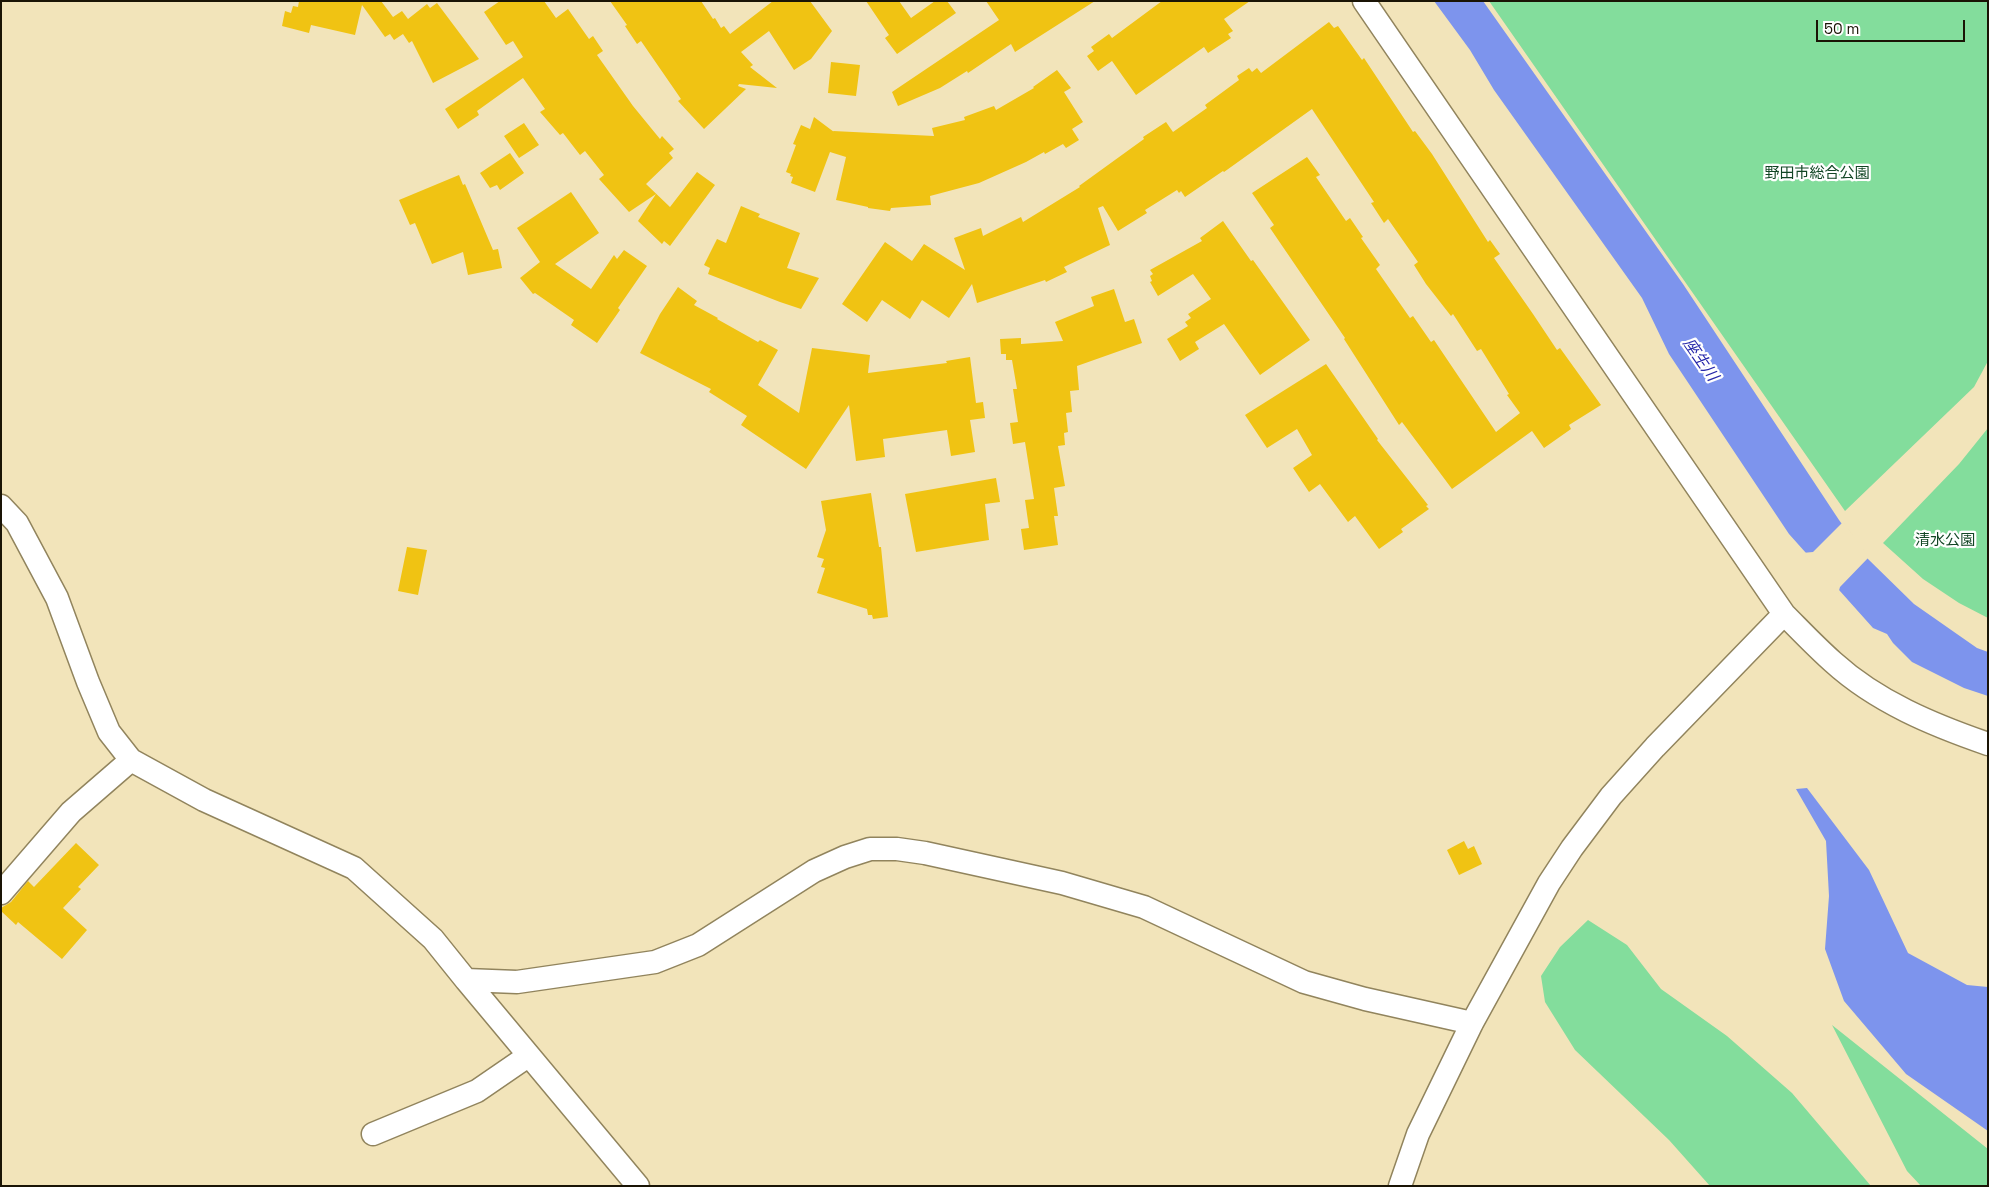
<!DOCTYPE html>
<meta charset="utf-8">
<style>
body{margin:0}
#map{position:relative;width:1989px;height:1187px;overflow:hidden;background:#f2e4ba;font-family:"Space Grotesk",sans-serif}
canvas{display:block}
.frame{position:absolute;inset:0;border:2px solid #1a1405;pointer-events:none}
.scale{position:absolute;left:1816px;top:20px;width:149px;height:22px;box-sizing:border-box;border:2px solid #1a1405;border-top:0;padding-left:6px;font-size:15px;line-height:18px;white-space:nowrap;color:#1a1405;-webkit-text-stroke:4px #fff;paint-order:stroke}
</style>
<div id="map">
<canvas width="1989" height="1187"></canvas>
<div class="frame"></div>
<div class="scale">50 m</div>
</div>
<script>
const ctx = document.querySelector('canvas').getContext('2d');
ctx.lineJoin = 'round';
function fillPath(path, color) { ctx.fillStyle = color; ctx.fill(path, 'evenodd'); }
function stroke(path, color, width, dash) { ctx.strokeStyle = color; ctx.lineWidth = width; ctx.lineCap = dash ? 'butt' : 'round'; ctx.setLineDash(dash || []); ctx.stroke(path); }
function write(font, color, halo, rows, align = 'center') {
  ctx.font = font + ' "Space Grotesk","Noto Sans JP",sans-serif'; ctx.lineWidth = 4.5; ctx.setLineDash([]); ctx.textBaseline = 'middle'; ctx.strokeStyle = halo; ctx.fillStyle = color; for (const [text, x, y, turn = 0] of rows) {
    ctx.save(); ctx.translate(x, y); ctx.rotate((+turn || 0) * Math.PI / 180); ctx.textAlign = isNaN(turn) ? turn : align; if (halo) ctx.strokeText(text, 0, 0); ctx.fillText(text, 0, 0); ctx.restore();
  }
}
const green = new Path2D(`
 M1489,1H1988V361L1974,387L1845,511Z
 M1988,428V618L1959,603L1923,579L1883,543L1959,464Z
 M1588,920L1627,945L1661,989L1727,1036L1792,1093L1871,1186H1710L1669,1140L1575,1050L1545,1002L1541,976L1560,947Z
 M1832,1025L1988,1149V1186H1921L1907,1171Z`);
const water = new Path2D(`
 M1434,1H1483L1683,284L1839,520L1868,559L1914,604L1977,648L1988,652V696L1964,688L1912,662L1893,643L1887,634L1873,628L1789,534L1669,354L1642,298L1494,90L1470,50Z
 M1807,788L1869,870L1908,953L1967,985L1988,987V1131L1906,1074L1844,1001L1825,949L1829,896L1826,841L1796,789Z`);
const pier = new Path2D(`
 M1843,522L1869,557L1840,587L1838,594L1802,553L1813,552Z`);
const building = new Path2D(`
 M299,1H381L393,17L402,11L408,19L427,4L430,8L437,3L479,59L433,83L412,41L409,43L403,34L394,40L390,34L385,37L362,5L355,35L311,25L309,33L282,26L285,11L291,13L293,6L298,7Z
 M500,1H544L556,18L568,9L589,39L593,36L603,51L597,55L633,106L660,139L662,136L674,149L669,153L673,158L646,184L670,207L697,172L715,185L670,246L664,241L662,244L638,221L656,194L629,212L599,179L604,175L585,151L580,155L563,133L560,135L540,112L545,109L523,78L477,111L479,115L458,129L445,109L523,57L513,41L506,45L484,12Z
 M610,1H701L713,19L715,18L721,28L724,26L730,34L773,1H810L832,31L811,59L794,70L769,31L741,52L753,65L750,67L777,88L739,84L738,86L746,89L704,129L678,101L681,99L641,41L637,44L625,26L627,25Z
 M866,1H899L911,18L935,1H947L956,13L897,54L885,38L889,35Z
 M986,1H1095L1015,52L1011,44L968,73L967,71L940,88L898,106L892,92L999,20Z
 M1162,1H1250L1224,19L1233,31L1228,34L1231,38L1208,53L1204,47L1136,95L1112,61L1098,71L1087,56L1094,51L1091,47L1109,34L1112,38Z
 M1329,22L1334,28L1338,26L1362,60L1364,58L1413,132L1415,131L1432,154L1488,242L1490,240L1500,254L1494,258L1533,314L1557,350L1560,348L1601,405L1569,425L1571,429L1544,448L1532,431L1452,489L1402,422L1399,425L1344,339L1345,338L1270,228L1274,225L1252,193L1307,157L1320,175L1316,177L1346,221L1350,218L1363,237L1361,238L1380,265L1376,269L1410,318L1413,316L1431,342L1434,340L1496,432L1520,413L1507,395L1509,394L1481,349L1477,351L1453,314L1451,316L1426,284L1414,265L1418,262L1388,219L1384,223L1371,203L1374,202L1312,109L1224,172L1223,171L1185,197L1181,191L1179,193L1177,190L1145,210L1147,213L1118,231L1103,206L1098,208L1110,245L1064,267L1067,272L1046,282L1045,280L977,303L972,284L949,318L922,300L910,319L882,300L867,322L842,304L885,242L912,261L924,244L965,270L954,238L981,228L983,236L1021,217L1023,222L1080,187L1079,186L1144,139L1143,137L1166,122L1173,132L1207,108L1205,105L1239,80L1237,76L1249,68L1252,72L1257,68L1261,73Z
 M831,62L860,65L856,96L828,93Z
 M1057,70L1071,88L1064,92L1083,122L1072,129L1079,140L1066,148L1063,144L1045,154L1044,152L1026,162L979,183L930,196L931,205L891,208L890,211L868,208V207L836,200L846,157L830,152L815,192L791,183L793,177L790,176L791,174L786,172L796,145L793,144L801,125L810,129L814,117L834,132L833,131L934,136L932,128L965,120L964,117L994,106L996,110L1034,88L1033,87Z
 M524,123L539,145L519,158L504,136Z
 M510,153L524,173L500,190L497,185L490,188L480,173Z
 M459,175L463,185L465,184L493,250L498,249L502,268L468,275L463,252L432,264L415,223L410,225L399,200Z
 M571,192L599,233L555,264L591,289L614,255L617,259L624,250L647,266L618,308L620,310L597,343L571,325L574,320L535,293L533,294L520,278L540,262L517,228Z
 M741,206L760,214L758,217L800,233L787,268L819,278L801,309L780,302L708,274L710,268L704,265L717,239L726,243Z
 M1223,221L1251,261L1253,260L1310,340L1260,375L1224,324L1195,342L1199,349L1180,361L1167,339L1188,326L1185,322L1191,318L1188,314L1211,299L1193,274L1158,296L1150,282L1152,281L1150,276L1153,274L1150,270L1202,241L1200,238Z
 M678,287L697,301L694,305L718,318L717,319L758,342L760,340L778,350L758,385L799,413L812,348L870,355L868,373L947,363L946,361L970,357L976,403L983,402L985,418L970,420L975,452L951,456L947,430L883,439L885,457L856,461L849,405L806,469L741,425L747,416L709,392L711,389L640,353L660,314Z
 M1114,289L1125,322L1134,319L1142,343L1077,366L1079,390L1070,391L1072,412L1066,413L1068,432L1064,433L1065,445L1058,446L1065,486L1054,488L1058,516H1054L1058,545L1024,550L1021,529L1029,528L1025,500L1034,499L1025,442L1013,444L1010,423L1018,422L1013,389H1017L1012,360H1006V354H1001L1000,339L1021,338V344L1063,341L1055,322L1094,306L1091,297Z
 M1326,364L1378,439L1377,440L1428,505L1426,506L1429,509L1401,529L1403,532L1379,549L1355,516L1348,522L1320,484L1309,492L1293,468L1312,455L1297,429L1267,448L1245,415Z
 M996,478L1000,502L985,504L989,540L916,552L905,494Z
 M871,493L879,547H881L888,617L873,619L872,615H868L867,609L817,593L825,568L821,567L824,559L817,557L826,530L821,501Z
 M407,547L427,550L418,595L398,591Z
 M1464,841L1468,849L1474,846L1482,864L1459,875L1447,850Z
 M76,843L99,865L78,887L81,889L63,908L87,930L62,959L18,922L16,925L1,911V908L11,902L28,881L34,887Z`);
const minor = new Path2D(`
 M1364,1L1784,614C1800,630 1816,647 1833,662C1877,702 1933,725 1988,744
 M1,506L17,523L57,598L88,682L109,732L131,760L204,800L354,868L433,939L466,980L517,982L655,962L698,945L814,871L845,857L870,849H897L925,853L1062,883L1144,907L1304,982L1365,999L1472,1023
 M1,893L71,812L131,760
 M466,980L638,1186
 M373,1134L477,1091L528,1056
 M1400,1186L1418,1134L1472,1023L1549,883L1572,848L1611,796L1655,747L1784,614`);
const parkNames = [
 ["野田市総合公園",1817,174],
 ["清水公園",1945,541]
];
const waterNames = [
 ["座生川",1700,360,55]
];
fillPath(green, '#83dd9c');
fillPath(water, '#7d94ed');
fillPath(pier, '#f2e4ba');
fillPath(building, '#f0c313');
stroke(minor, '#91845d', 25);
stroke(minor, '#fff', 22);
write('15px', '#124625', '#fff', parkNames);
write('italic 16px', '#2728aa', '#fff', waterNames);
</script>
